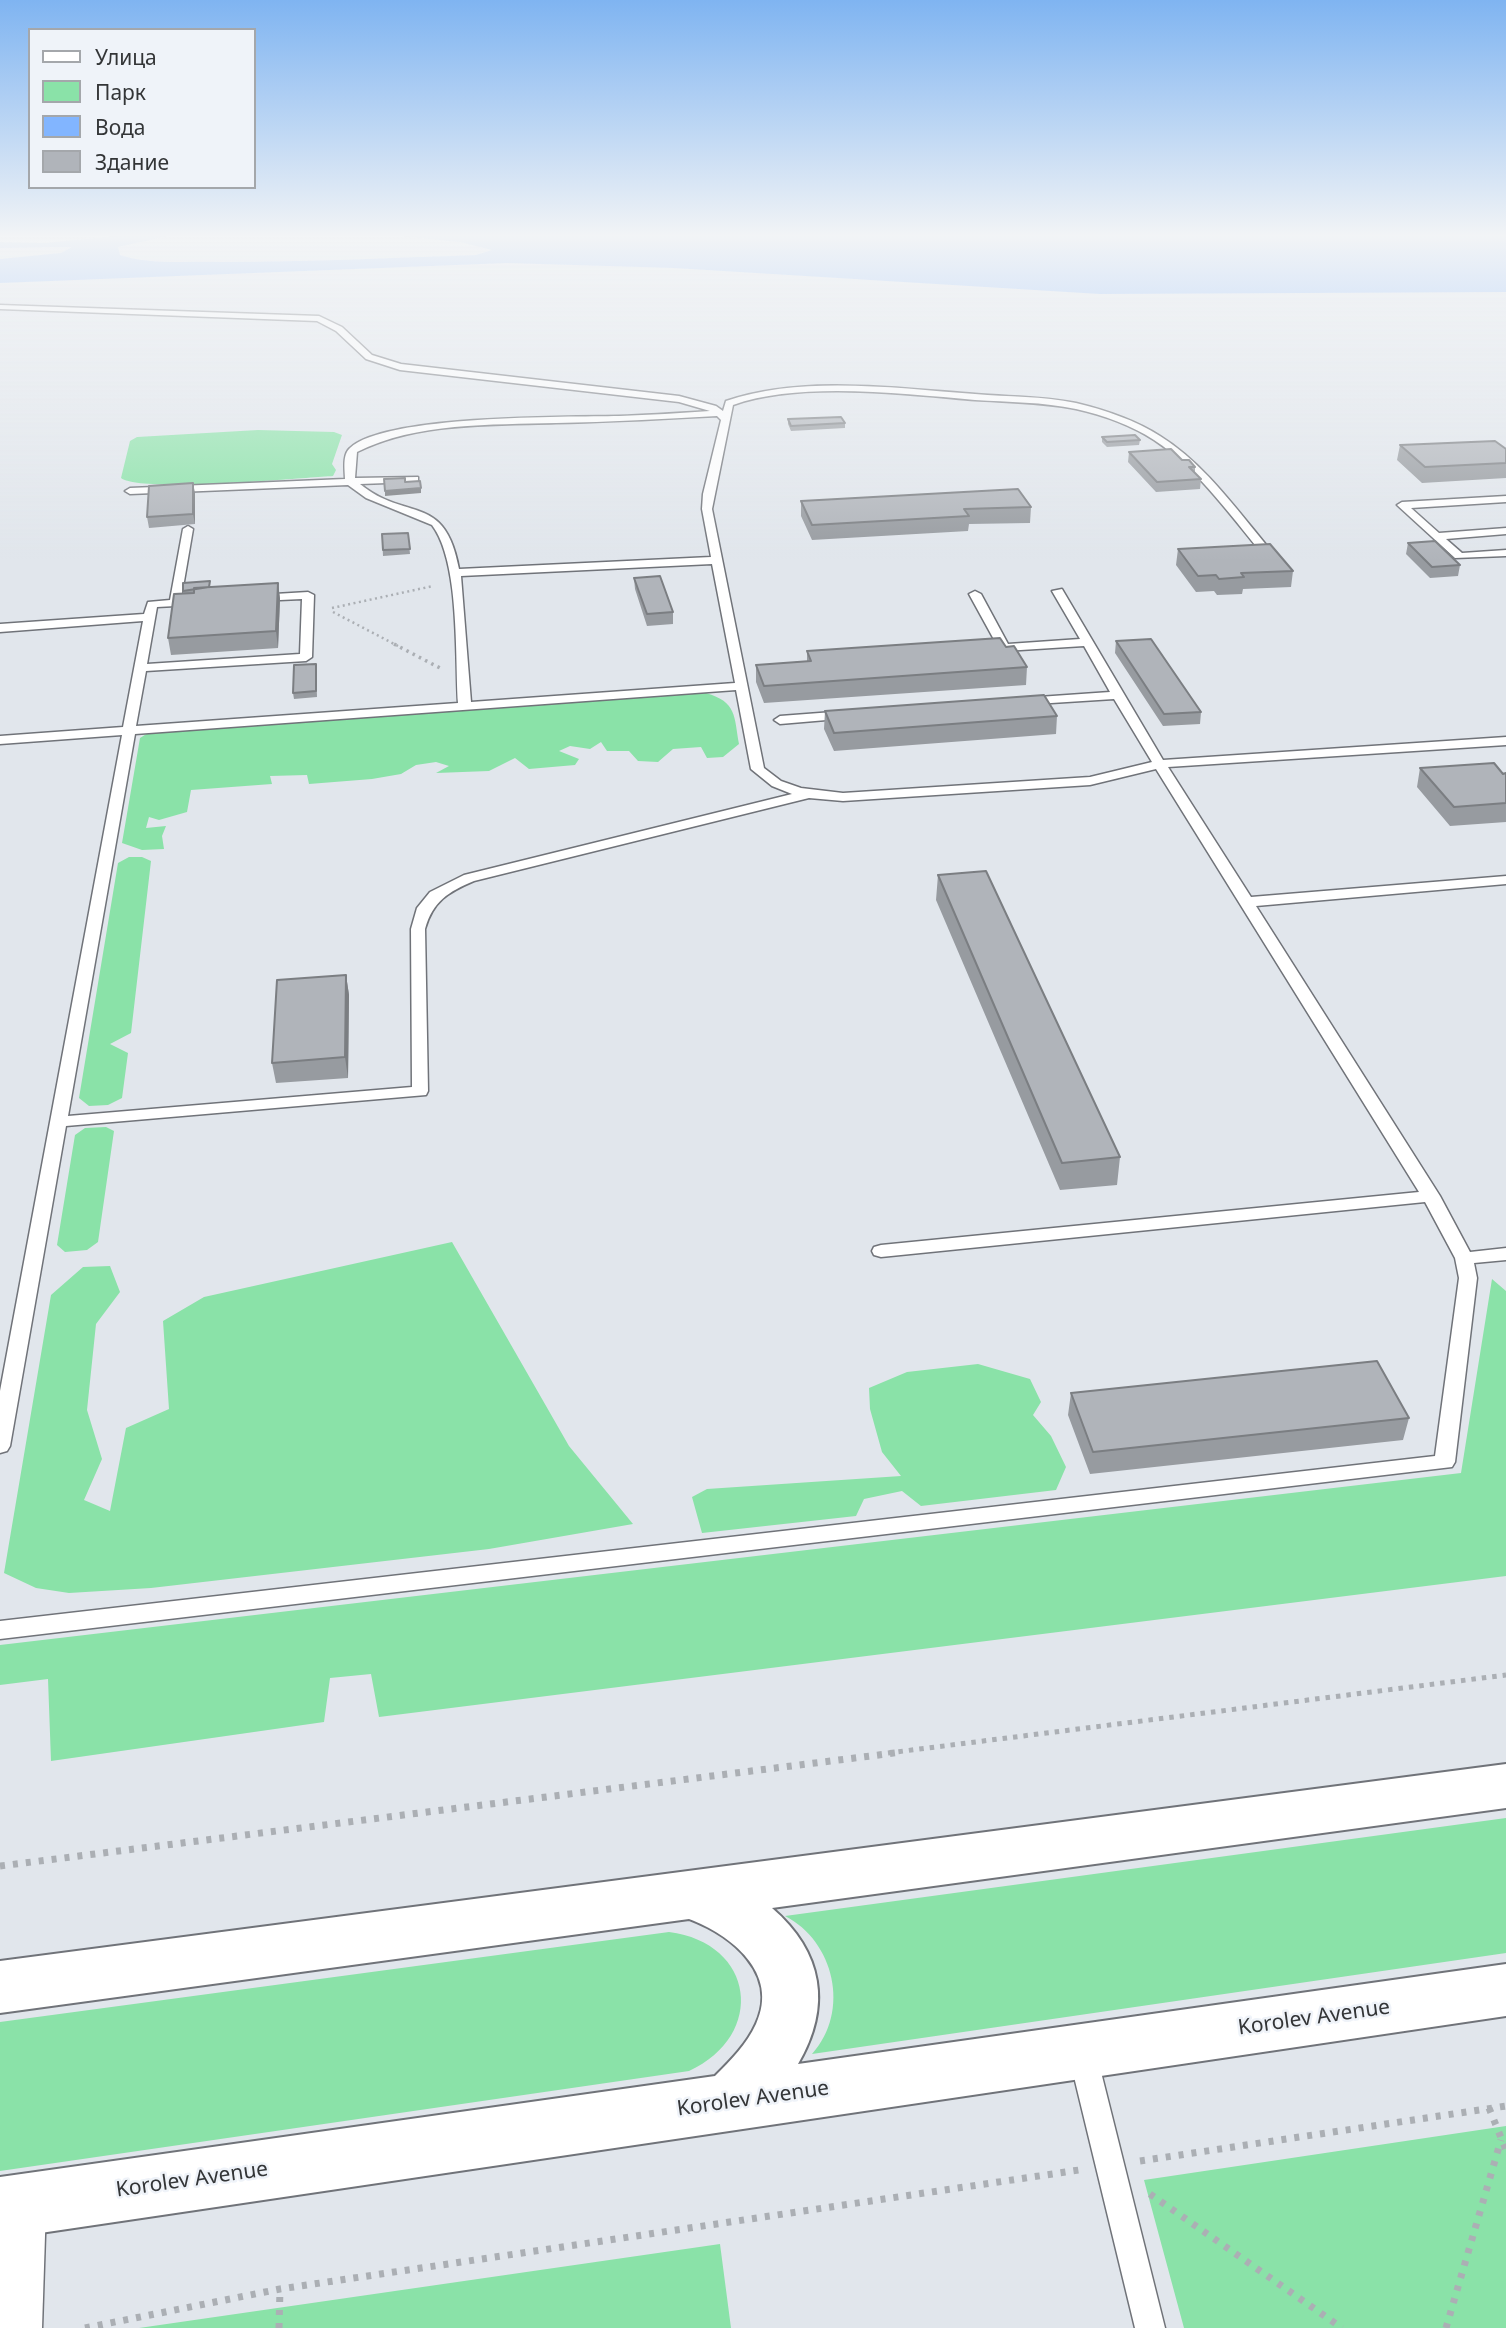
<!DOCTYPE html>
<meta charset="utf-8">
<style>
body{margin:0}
#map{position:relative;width:1506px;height:2328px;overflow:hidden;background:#e1e6ec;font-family:"Noto Sans",sans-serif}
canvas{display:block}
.legend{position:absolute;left:28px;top:28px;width:228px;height:161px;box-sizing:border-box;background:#eff3f9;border:2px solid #a4a7ab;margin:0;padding:9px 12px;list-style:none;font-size:21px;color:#333537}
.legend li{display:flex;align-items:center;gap:14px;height:35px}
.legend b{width:35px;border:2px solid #a4a7ab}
</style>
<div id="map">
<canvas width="1506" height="2328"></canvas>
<ul class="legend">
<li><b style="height:9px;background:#fff"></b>Улица</li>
<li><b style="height:19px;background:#8ae2a8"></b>Парк</li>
<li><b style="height:19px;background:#82b5ff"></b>Вода</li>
<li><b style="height:19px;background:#b0b4ba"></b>Здание</li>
</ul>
</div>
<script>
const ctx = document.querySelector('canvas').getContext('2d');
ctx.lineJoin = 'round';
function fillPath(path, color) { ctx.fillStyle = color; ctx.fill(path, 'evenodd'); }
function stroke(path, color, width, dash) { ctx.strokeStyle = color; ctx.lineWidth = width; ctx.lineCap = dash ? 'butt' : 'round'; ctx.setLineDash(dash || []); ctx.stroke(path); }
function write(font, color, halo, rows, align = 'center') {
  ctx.font = font + ' "Noto Sans",sans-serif'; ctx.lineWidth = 5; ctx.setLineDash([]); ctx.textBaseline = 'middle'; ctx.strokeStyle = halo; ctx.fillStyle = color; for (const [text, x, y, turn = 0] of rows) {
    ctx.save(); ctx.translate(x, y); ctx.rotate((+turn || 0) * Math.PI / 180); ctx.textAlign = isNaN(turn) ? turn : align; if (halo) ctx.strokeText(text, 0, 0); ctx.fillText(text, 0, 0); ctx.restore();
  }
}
const green = new Path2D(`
 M258,430L334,432L342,435L332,464L336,470L333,476C298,478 141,493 121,478L130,441L137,437Z
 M706,693C737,702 734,716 739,744L723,757L707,758L701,747L673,749L658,762L638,761L629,751H607L601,742L590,749L570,746L559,751L579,759L575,765L529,769L515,758L489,771L436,773L449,766L436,762L416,765L401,774L372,779L309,784L307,775L270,776L272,784L191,790L187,812L159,820L149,817L146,828L166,826L162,836L164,849L142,850L122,843L140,738L148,733Z
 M129,857H142L151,861L131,1033L110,1044L128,1053L122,1098L108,1105L89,1106L79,1098L118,863Z
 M106,1127L114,1131L98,1242L87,1250L65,1252L57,1245L75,1135L85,1128Z
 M452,1242L569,1446L633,1524L489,1549L151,1588L69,1593L36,1588L4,1573L51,1295L83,1267L110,1266L120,1292L96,1324L87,1410L102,1459L84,1500L110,1511L126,1428L169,1409L163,1321L204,1297Z
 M1492,1279L1506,1291V1576L379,1717L371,1674L330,1678L324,1722L51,1761L48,1679L0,1685V1645L1461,1473Z
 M978,1364L1030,1379L1041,1402L1033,1415L1051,1436L1066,1467L1056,1490L921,1506L902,1491L864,1499L856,1516L702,1533L692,1497L707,1489L901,1476L882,1452L870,1409L869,1388L907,1372Z
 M1506,1818V1953L812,2054C851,2011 834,1941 785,1916Z
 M669,1932C755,1943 767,2035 689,2071L0,2171V2022Z
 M1506,2126V2328H1184L1144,2180Z
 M720,2244L731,2328H139Z`);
const water = new Path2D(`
 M126,235H172L118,247L120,255C150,265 189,261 221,262C306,262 391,258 476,255L492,250L460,242L391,235H1506V292L1100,294L674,268L507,263L0,283V259L61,253L72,247L0,248V242L45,243Z`);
const pathFar3 = new Path2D(`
 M332,608L433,586
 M333,612L398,646`);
const pathFar2 = new Path2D(`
 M394,644L440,668`);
const pathFar1 = new Path2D(`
 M888,1753L1506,1675`);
const path = new Path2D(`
 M0,1866L902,1752
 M1489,2108L1506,2150
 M1140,2161L1506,2106
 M1150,2194L1342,2328
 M85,2328L280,2289L1079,2170
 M279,2328L280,2289
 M1446,2328L1501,2140`);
const lane = new Path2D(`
 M0,305L319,316L342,327L372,355L401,364L679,396L716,406L723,411L726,401C800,375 897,388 975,394C1008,397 1043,396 1076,403C1105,410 1135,420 1160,436C1207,465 1242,517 1278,559V563H1270C1235,522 1200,470 1154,440C1131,425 1103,415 1076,409C1043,402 1008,402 975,400C904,394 800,381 733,405L712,509L764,768L781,781L801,788L843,793L1090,777L1152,762L1114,699L1020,705L1018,702L1024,698L1110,692L1084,646L989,652V646L997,645L969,594L975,591L981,594L1008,644L1080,639L1052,591L1062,589L1163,760L1506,737V745L1168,767L1251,897L1506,876V884L1256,906L1440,1196L1470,1252L1506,1248V1260L1474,1263L1477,1278L1455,1462L1452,1467L0,1639V1621L1435,1456L1459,1278L1455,1258L1425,1202L881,1257L874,1255L872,1251L874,1247L881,1245L1419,1192L1156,769L1090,785L843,801L809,798L474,881C448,892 433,901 425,929L428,1091L426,1095L66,1126L10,1446L7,1451L0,1453V1391L122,735L0,744V736L123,727L143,621L0,632V624L144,614L148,602L170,600L183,529L188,526L193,529L181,599H195L201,602L195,605L157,607L147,664L300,654L302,599L258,601L252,598L258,595L308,592L314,595L312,657L306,661L146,671L136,726L458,703C455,656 460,562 432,525L366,498L348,485L130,494L125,491L130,488L345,479C345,470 342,455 350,448C385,415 566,417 619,416C650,415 680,413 710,411L679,402L400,370L366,359L336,331L317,321L0,309ZM717,416L721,420L703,494L702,509L711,557L459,569C445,492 406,522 360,484L414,482L418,481V477L355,478L357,452C417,422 491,425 556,423C610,422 663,419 717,416ZM712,564L735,683L471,702L461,576ZM736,690L751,769L772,786L792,794L464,875L430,892L417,908L411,929L412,1087L68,1116L135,734Z
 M1506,496V502L1411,508L1439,533L1506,528V534L1446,539L1462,553L1506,550V556L1455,558L1397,505L1402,502Z
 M846,711L850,712V718L780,724L774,720L780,716Z
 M1083,2043L1093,2047L1097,2056L1165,2328H1135L1069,2056L1073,2047Z`);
const street = new Path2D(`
 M17,2177L37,2185L46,2205L42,2328H0V2184Z`);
const primary = new Path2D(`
 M1506,1764V1808L772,1908C823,1952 832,2006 798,2064L1506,1964V2016L0,2239V2177L715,2076C731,2060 747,2044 756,2024C780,1973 731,1935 689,1919L0,2013V1961Z`);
const wall = new Path2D(`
 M788,419L845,423V428L791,431L788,424Z
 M1102,437L1140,440L1139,445L1107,447L1102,442Z
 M1400,445L1506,449V478L1422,483L1397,460Z
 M1129,452L1182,460L1195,467V473L1201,479L1200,489L1156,492L1128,462Z
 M195,493V524L149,528L147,517Z
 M801,501L1031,507L1030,523L969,524L968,531L812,540L801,516Z
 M408,533L410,554L383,556L382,534Z
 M1408,543L1460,565L1458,576L1430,578L1406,554Z
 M1178,549L1293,571L1291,587L1243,589L1242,594L1217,595L1214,591L1196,592L1176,565Z
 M634,578L673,612V624L647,626L635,589Z
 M278,583L280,599L278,648L171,655L168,638L183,594V591L210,587Z
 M1116,641L1201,712L1200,724L1163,726L1115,653Z
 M1006,647L1027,667L1026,685L764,703L756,682V665L807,661V651Z
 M316,664L317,697L294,699L293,693Z
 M825,711L1057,716L1056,734L834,751L824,729Z
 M1420,768L1506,773V822L1450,826L1417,787Z
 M938,875L1120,1157L1117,1185L1060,1190L936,900Z
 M346,975L349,995L348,1078L276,1083L272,1063Z
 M1071,1393L1409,1418L1403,1440L1090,1474L1068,1415Z`);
const shadedWall = new Path2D(`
 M193,483L195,493V524L193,514Z
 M421,488V493L385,496V491Z
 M278,583L280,599L278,648L276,631Z
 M346,975L349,995L348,1078L345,1057Z`);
const building = new Path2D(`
 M841,417L845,423L791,426L788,419Z
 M1135,435L1140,440L1107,442L1102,437Z
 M1495,441L1506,449V463L1425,467L1400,445Z
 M1171,449L1182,460H1189L1195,467H1189L1201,479L1157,482L1129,452Z
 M405,478V482L420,481L421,488L385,491L384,479Z
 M193,483V514L147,517L149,486Z
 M1018,489L1031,507L964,509L969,516L812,525L801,501Z
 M408,533L410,549L383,550L382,534Z
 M1435,541L1460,565L1432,567L1408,543Z
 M1270,544L1293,571L1241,573L1244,577L1219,579L1216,575L1198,576L1178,549Z
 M660,576L673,612L647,614L634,578Z
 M210,581L209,587L183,591V583Z
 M278,583L276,631L168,638L174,594L194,593V588Z
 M1000,638L1006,647L1014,646L1027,667L764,686L756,665L811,661L807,651Z
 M1151,639L1201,712L1164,714L1116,641Z
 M316,664V691L293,693L294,665Z
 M1044,695L1057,716L834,733L825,711Z
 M1494,763L1503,774L1506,773V803L1454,807L1420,768Z
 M986,871L1120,1157L1062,1163L938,875Z
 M346,975L345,1057L272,1063L277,980Z
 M1377,1361L1409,1418L1093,1452L1071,1393Z`);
const nearStreetnames = [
 ["Korolev Avenue",1314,2018,-8],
 ["Korolev Avenue",753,2099,-8],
 ["Korolev Avenue",192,2180,-8]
];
fillPath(green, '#8ae2a8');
fillPath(water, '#82b5ff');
stroke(lane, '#707379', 3);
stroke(street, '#707379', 3);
stroke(primary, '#707379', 4);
stroke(pathFar3, '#abafb4', 2.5, [2, 3.5]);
stroke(pathFar2, '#abafb4', 3.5, [2.5, 4.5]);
stroke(pathFar1, '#abafb4', 5, [4.5, 6]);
stroke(path, '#abafb4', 7, [5, 8]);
fillPath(lane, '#fff');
fillPath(street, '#fff');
fillPath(primary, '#fff');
fillPath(wall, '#979ba0');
fillPath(shadedWall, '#7b7e82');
fillPath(building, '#b0b4ba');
stroke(building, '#7b7e82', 2);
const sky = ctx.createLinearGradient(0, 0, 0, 561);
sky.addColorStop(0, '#7fb4f1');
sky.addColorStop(0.42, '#f2f4f6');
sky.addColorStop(1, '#f2f4f600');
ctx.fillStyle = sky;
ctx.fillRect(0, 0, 1506, 561);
write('21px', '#333537', '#eff3f9', nearStreetnames);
</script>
